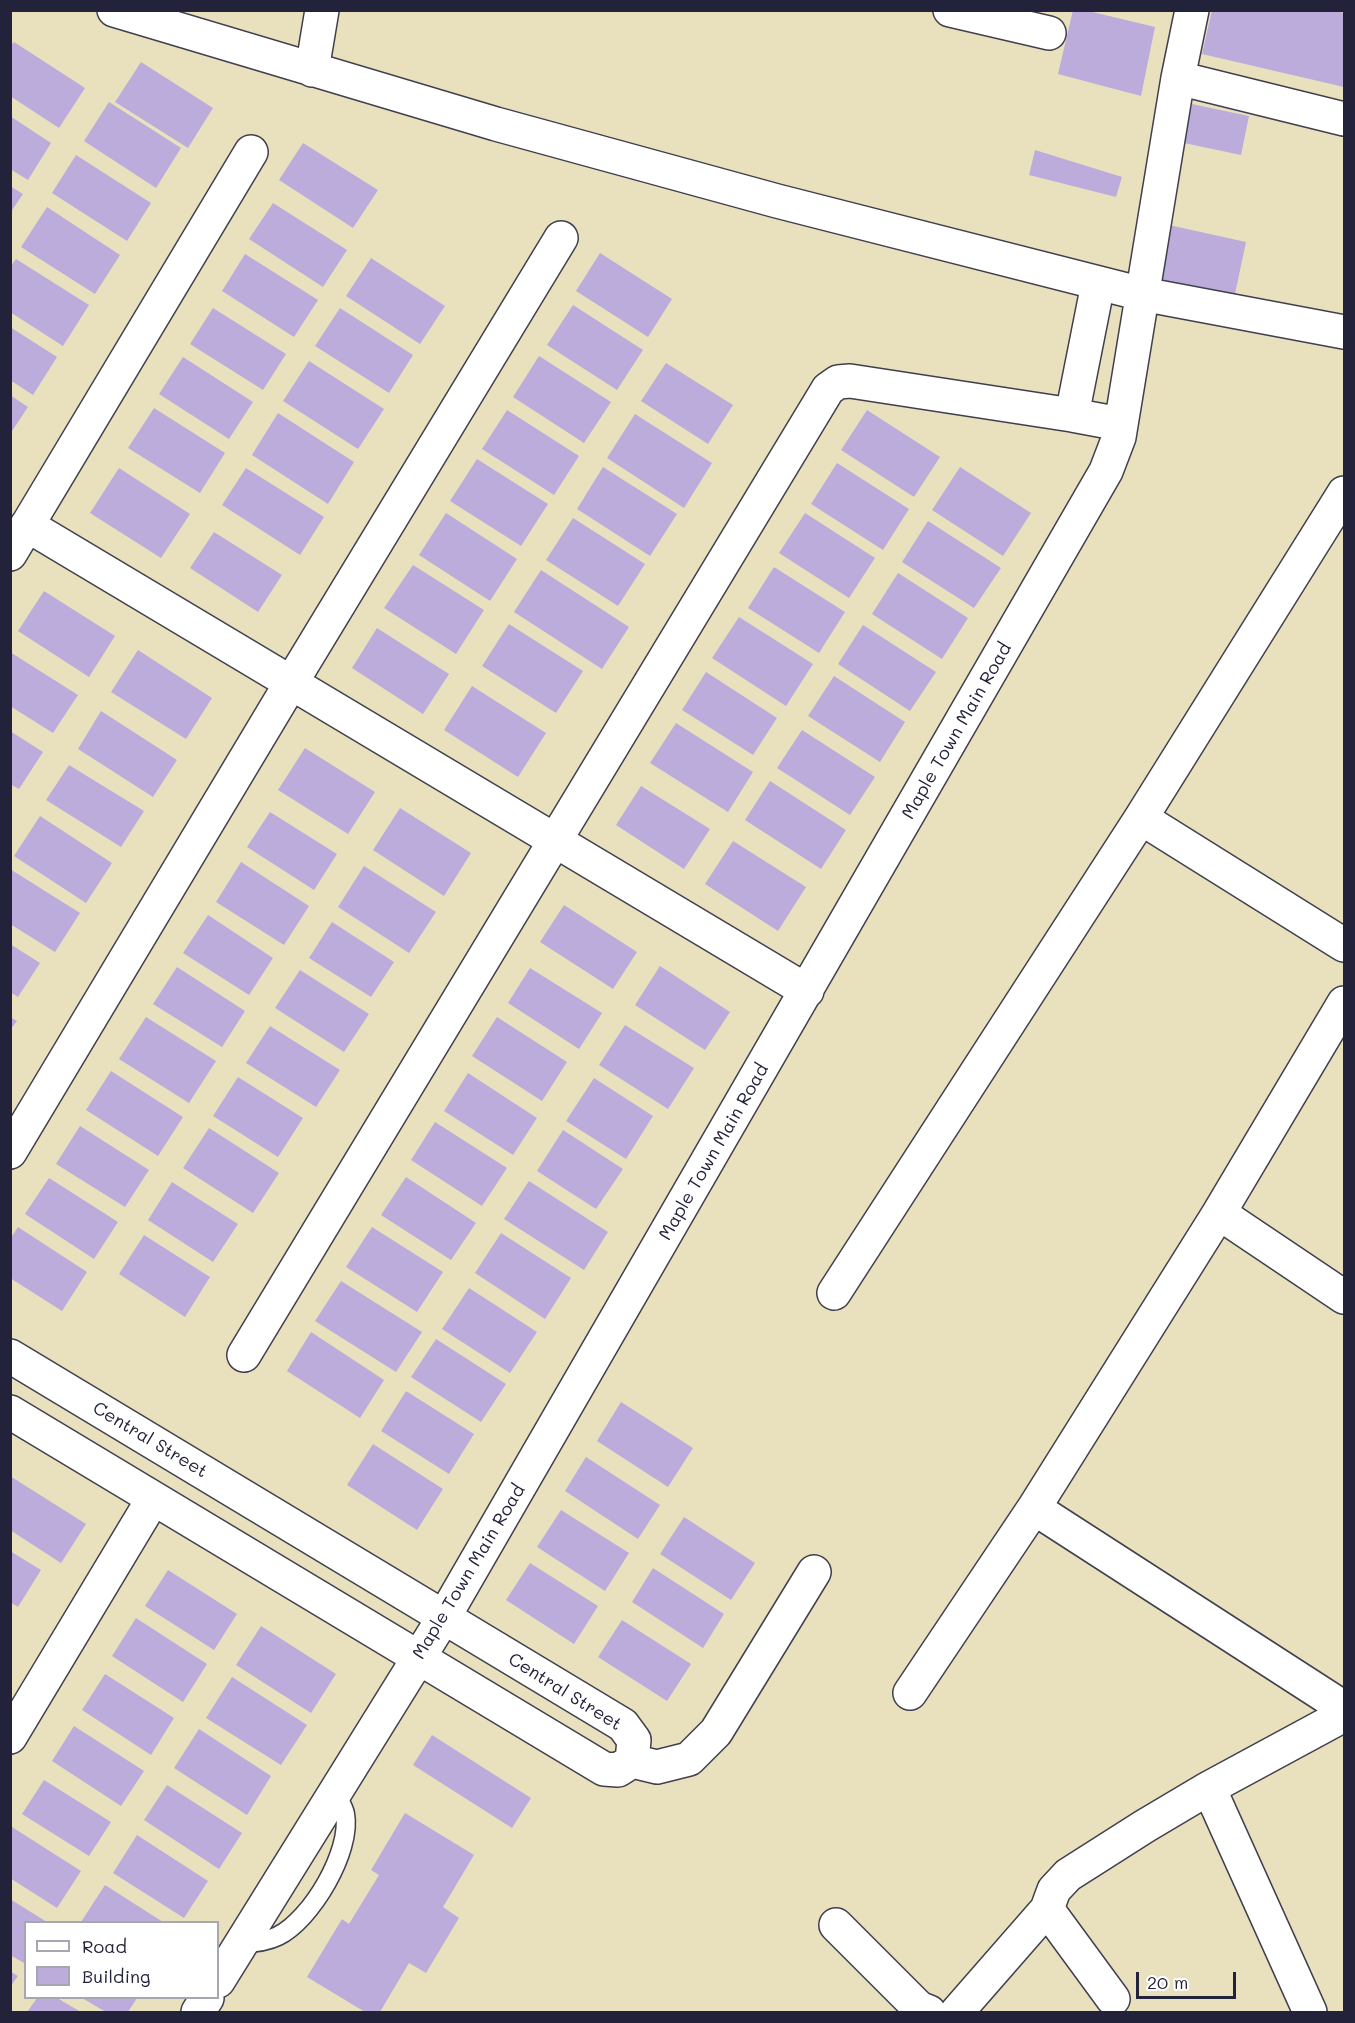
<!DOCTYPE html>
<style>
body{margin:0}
#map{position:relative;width:1355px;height:2023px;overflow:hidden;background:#e9e1bd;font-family:Mali,sans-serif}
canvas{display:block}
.frame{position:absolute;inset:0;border:12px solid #22223b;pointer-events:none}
.legend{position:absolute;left:24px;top:1921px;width:195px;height:78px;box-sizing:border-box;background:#fff;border:2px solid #a7a7b1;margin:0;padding:8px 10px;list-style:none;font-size:18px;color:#22223b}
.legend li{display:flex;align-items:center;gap:12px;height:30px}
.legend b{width:30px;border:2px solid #a7a7b1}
.scale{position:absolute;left:1136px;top:1972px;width:100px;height:27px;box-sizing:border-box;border:3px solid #22223b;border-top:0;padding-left:8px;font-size:18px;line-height:21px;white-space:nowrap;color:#22223b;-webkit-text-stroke:4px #fff;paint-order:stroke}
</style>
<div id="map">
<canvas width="1355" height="2023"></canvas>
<div class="frame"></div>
<ul class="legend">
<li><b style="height:8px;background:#fff"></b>Road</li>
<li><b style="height:16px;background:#bbacdc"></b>Building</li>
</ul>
<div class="scale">20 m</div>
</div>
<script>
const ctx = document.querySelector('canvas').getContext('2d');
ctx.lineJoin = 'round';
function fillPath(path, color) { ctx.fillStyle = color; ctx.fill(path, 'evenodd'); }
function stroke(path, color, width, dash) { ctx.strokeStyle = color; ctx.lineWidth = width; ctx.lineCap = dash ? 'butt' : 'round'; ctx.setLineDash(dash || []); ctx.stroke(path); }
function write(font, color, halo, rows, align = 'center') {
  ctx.font = font + ' Mali,sans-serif'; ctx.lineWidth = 4.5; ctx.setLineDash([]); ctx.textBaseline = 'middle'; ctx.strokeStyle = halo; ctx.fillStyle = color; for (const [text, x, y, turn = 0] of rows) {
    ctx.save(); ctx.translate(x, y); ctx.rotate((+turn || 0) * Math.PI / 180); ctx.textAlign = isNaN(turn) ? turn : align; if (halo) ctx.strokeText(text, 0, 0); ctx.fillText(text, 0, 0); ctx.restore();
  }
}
const building = new Path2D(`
 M1073,10H1084L1155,27L1141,96L1058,74Z
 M1212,10H1332L1344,13V87L1202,54Z
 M14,42L85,88L59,128L10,96V47Z
 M141,62L213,108L188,148L115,102Z
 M109,102L181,148L156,188L84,141Z
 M1192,104L1249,116L1241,155L1184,143Z
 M10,116L51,143L28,180L10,169Z
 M303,143L378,190L353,228L279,180Z
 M1035,150L1122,177L1116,197L1029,175Z
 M76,155L151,203L127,241L52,193Z
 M10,186L23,194L10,213Z
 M273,203L347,250L323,287L249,239Z
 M47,207L120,255L95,294L21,247Z
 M1169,225L1246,242L1232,308L1155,291Z
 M600,253L672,299L648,337L576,291Z
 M245,254L318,300L294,337L222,291Z
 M371,258L445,306L420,344L346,296Z
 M16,259L89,305L63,346L10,312V267Z
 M573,305L643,350L617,390L547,345Z
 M213,308L286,354L263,390L190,344Z
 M340,308L413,355L389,393L315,346Z
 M10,327L57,357L33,395L10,380Z
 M539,356L611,402L584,443L513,397Z
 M183,357L253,402L229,439L159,394Z
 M309,361L384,409L358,449L283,401Z
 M666,363L733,405L708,444L641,401Z
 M10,395L28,407L10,434Z
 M154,408L225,453L200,493L128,448Z
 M507,410L579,456L554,495L482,449Z
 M867,410L940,457L914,497L841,450Z
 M278,413L354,462L328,504L252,455Z
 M635,414L712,463L684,508L607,458Z
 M477,459L548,504L521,546L450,501Z
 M837,463L909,509L883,550L811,504Z
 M603,467L677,514L650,556L577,509Z
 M960,467L1031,513L1003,556L932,510Z
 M119,468L190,514L161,558L90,513Z
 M246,468L324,517L300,555L222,505Z
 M446,513L517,559L490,601L419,555Z
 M805,513L875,558L849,598L779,553Z
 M573,518L645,564L618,606L546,560Z
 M928,521L1001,568L974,608L902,562Z
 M214,532L282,575L258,612L190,568Z
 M413,565L484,610L456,654L384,608Z
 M774,567L845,612L819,653L748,608Z
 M541,570L629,627L602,669L514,612Z
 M898,573L968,618L942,659L872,614Z
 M44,591L115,636L89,677L18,631Z
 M739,617L813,664L786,706L712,658Z
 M509,624L583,671L556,713L482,666Z
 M863,625L936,672L910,711L838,664Z
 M377,628L449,674L423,714L352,668Z
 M138,650L212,698L186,739L111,692Z
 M10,652L78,695L53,733L10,706Z
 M706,672L777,718L753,755L682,710Z
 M834,676L905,722L880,762L808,716Z
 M472,686L546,733L518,777L444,730Z
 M101,711L177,760L153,797L78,749Z
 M676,723L753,772L728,812L650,763Z
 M802,730L875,777L850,815L777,768Z
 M10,731L43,752L19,789L10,784Z
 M305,748L375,792L348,834L278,790Z
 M69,765L144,811L121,847L46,800Z
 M770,781L846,830L821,869L745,820Z
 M641,786L710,829L684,869L616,825Z
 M400,808L471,853L444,896L373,850Z
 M270,812L337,854L314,890L247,847Z
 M40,816L112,863L86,903L14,856Z
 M733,841L806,887L778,931L705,884Z
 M241,862L309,906L284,945L216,902Z
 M364,866L436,912L409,953L338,907Z
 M10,869L80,913L55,952L10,924Z
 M564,905L637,952L613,989L540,942Z
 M208,915L273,958L249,995L183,953Z
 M332,922L394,962L371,997L309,958Z
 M10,944L40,963L18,997L10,992Z
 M660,966L730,1012L705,1050L635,1005Z
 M177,967L245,1011L222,1047L153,1004Z
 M530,968L602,1013L579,1049L508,1003Z
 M300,970L369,1014L344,1052L275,1008Z
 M10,1017L17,1021L10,1030Z
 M146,1017L216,1061L189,1103L119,1059Z
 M497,1017L567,1062L542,1101L472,1056Z
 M625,1025L694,1068L668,1109L599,1065Z
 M270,1026L340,1070L316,1107L246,1063Z
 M111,1071L183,1117L158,1156L86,1110Z
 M468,1073L537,1118L513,1155L444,1111Z
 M238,1077L303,1118L278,1157L213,1116Z
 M594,1078L653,1116L626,1159L566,1121Z
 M435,1122L507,1168L482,1206L411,1160Z
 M80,1126L149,1170L125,1207L56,1164Z
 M209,1128L279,1173L253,1213L183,1168Z
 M563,1130L623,1169L596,1209L537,1171Z
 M406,1177L476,1223L451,1260L381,1215Z
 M49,1178L118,1222L94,1259L25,1214Z
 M529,1181L608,1232L584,1270L504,1219Z
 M172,1182L238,1224L213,1262L148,1220Z
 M18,1227L87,1272L62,1311L10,1278V1239Z
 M372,1227L443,1272L417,1312L346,1267Z
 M501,1233L571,1278L545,1319L475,1273Z
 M144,1235L210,1277L185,1317L119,1274Z
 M341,1281L422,1332L396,1372L315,1321Z
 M469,1288L537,1332L510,1373L442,1329Z
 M311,1332L384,1380L360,1418L287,1371Z
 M436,1339L506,1384L481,1422L411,1377Z
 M406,1391L474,1434L449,1474L381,1431Z
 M621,1402L693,1448L668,1487L597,1441Z
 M373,1444L443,1489L417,1530L347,1485Z
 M586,1457L660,1505L638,1539L565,1491Z
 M10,1476L86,1524L61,1563L10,1530Z
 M561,1510L629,1553L605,1591L537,1547Z
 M684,1517L755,1563L731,1600L660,1554Z
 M10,1551L41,1570L18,1607L10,1602Z
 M530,1563L598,1606L574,1644L506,1600Z
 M653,1568L724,1614L703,1648L632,1602Z
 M168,1570L237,1614L214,1650L145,1606Z
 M136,1618L207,1664L183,1702L112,1656Z
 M622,1620L691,1664L667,1701L598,1657Z
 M261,1626L336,1674L311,1713L236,1665Z
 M105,1674L174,1718L151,1755L82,1710Z
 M232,1677L307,1725L281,1765L206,1718Z
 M74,1726L144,1771L121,1806L52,1761Z
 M199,1729L271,1776L247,1815L174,1768Z
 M432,1735L531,1798L512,1828L413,1765Z
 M44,1780L111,1822L89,1856L22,1814Z
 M167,1785L242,1833L219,1869L144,1820Z
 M405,1813L474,1855L443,1907L459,1918L426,1973L409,1963L380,2012H365L307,1977L342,1919L349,1924L379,1875L371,1870Z
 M12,1827L81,1871L57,1908L10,1878V1830Z
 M137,1835L208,1881L184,1918L113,1873Z
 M105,1885L163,1922H81Z
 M10,1899L47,1922H26V1960L24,1963L10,1955Z
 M10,1971L18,1976L10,1987Z
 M37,1998H57L81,2012H27Z
 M82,1998H137L128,2012H106Z`);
const lane = new Path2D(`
 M241,1943C254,1943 266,1942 278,1936C311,1920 352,1851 345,1814C344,1807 338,1799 335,1793`);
const street = new Path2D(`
 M114,10L496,124L777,201L1142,294L1344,332
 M950,10L1049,33
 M312,70L322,10
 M1178,78L1344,119
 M1072,415L1098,284
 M27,525L807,991
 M10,554L251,152
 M1141,818L1344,945
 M1344,1003L1219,1213L1034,1508L1344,1708
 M10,1152L291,683L561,238
 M1219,1213L1344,1297
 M834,1293L1141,818L1344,493
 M244,1355L828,389L838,382L850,381L1072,415L1120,424
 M10,1356L623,1725L634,1740L632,1761L618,1770L604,1769L10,1412
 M910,1693L1034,1508
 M10,1737L153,1499
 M632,1761L657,1767L689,1759L716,1732L814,1572
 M1209,1788L1310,2012
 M836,1925L919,2008L929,2012
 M218,1981L444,1617L1106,471L1119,437L1178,78L1192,10
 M1113,1999L1047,1909L1054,1890L1068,1875L1145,1826L1209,1788L1344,1715
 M198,2012L207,1998
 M957,2012L1047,1909`);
const streetNames = [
 ["Maple Town Main Road",957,731,-60],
 ["Maple Town Main Road",714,1152,-60],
 ["Central Street",150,1440,31],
 ["Maple Town Main Road",469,1572,-59],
 ["Central Street",565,1692,32]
];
fillPath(building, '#bbacdc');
stroke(lane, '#403f4e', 21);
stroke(street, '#403f4e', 36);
stroke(lane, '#fff', 18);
stroke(street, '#fff', 33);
write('18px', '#22223b', '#fff', streetNames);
</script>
